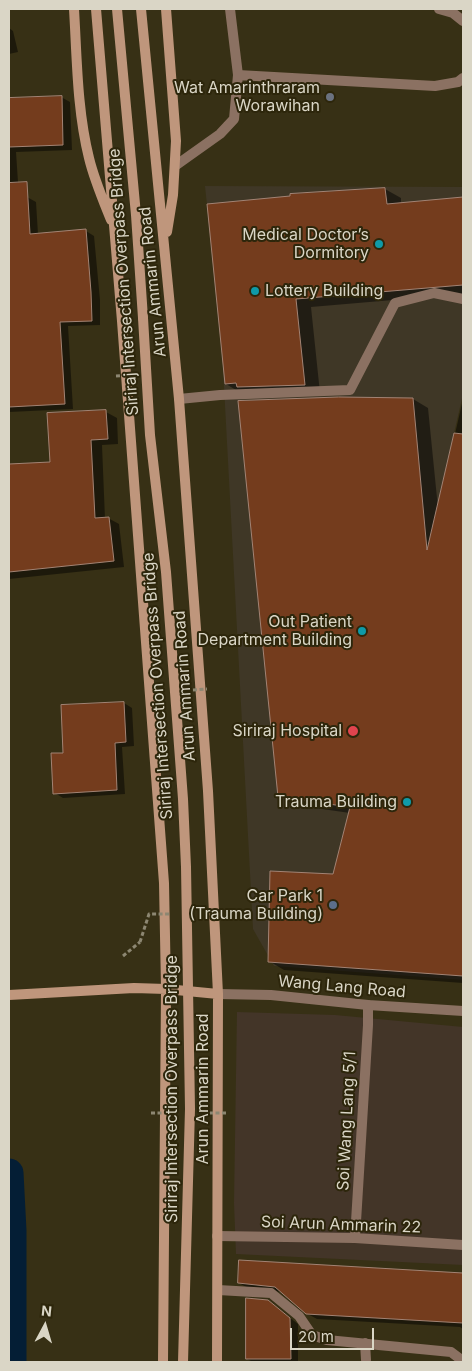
<!DOCTYPE html>
<meta charset="utf-8">
<style>
body{margin:0}
#map{position:relative;width:472px;height:1371px;overflow:hidden;background:#373015;font-family:Inter,sans-serif}
canvas{display:block}
.frame{position:absolute;inset:0;border:10px solid #dad6c6;pointer-events:none}
.north{position:absolute;left:20px;top:1301px;width:50px;height:50px;-webkit-text-stroke:4px #2d260b;paint-order:stroke;rotate:6deg;font-size:14px;font-weight:700;line-height:20px;text-align:center;color:#dad6c6}
.north::after{content:'';display:block;margin:auto;width:18px;height:22px;background:#dad6c6;clip-path:polygon(50% 0,100% 100%,50% 72%,0 100%)}
.scale{position:absolute;left:290px;top:1328px;width:84px;height:22px;box-sizing:border-box;border:2px solid #dad6c6;border-top:0;padding-left:6px;font-size:15px;line-height:18px;white-space:nowrap;color:#dad6c6;-webkit-text-stroke:4px #2d260b;paint-order:stroke}
</style>
<div id="map">
<canvas width="472" height="1371"></canvas>
<div class="frame"></div>
<div class="north">N</div>
<div class="scale">20 m</div>
</div>
<script>
const ctx = document.querySelector('canvas').getContext('2d');
ctx.lineJoin = 'round';
function fillPath(path, color) { ctx.fillStyle = color; ctx.fill(path, 'evenodd'); }
function stroke(path, color, width, dash) { ctx.strokeStyle = color; ctx.lineWidth = width; ctx.lineCap = dash ? 'butt' : 'round'; ctx.setLineDash(dash || []); ctx.stroke(path); }
function write(font, color, halo, rows, align = 'center') {
  ctx.font = font + ' Inter,sans-serif'; ctx.lineWidth = 4; ctx.setLineDash([]); ctx.textBaseline = 'middle'; ctx.strokeStyle = halo; ctx.fillStyle = color; for (const [text, x, y, turn = 0] of rows) {
    ctx.save(); ctx.translate(x, y); ctx.rotate((+turn || 0) * Math.PI / 180); ctx.textAlign = isNaN(turn) ? turn : align; if (halo) ctx.strokeText(text, 0, 0); ctx.fillText(text, 0, 0); ctx.restore();
  }
}
const commercial = new Path2D(`
 M237,1012L335,1015L463,1027V1265L236,1254L234,1203Z`);
const medical = new Path2D(`
 M205,186L463,187V394L433,525L463,532V980L274,966L253,929L222,349Z`);
const shadow = new Path2D(`
 M9,28L13,31L18,52L9,54Z
 M61,97L70,102L72,150L16,152L19,197H27L36,202L38,234L86,231L94,236L100,300V325L68,326L73,409L9,412V99Z
 M385,189L401,198V204L463,198V294L311,307L320,393H241L226,384L292,196Z
 M413,399L428,408L438,508L463,399V983L284,970L269,961L334,875L350,813L294,805L279,796Z
 M106,412L117,418L118,444L102,445L105,519L108,518L119,524L124,567L9,579V465L51,463Z
 M124,703L132,708L134,746L122,747L125,794L63,798L55,793Z
 M240,1261L463,1274V1329L460,1327L317,1319L306,1313L283,1292L250,1289L239,1283Z
 M268,1301L298,1324V1362H253L247,1359Z`);
const canal = new Path2D(`
 M9,1173L12,1231V1362`);
const building = new Path2D(`
 M62,96L63,145L9,147V98Z
 M27,182L30,234L86,229L91,292L92,321L60,322L65,404L9,407V183Z
 M385,188L387,204L463,197V285L296,299L305,385L237,387L236,383L225,384L207,204L290,196V194Z
 M339,397L413,398L427,550L454,433L463,434V976L268,962L270,871L333,874L350,807L278,797L238,401Z
 M106,410L108,439L91,440L95,518L109,517L114,561L9,572V464L50,462L47,413Z
 M124,702L126,742L115,743L117,790L53,794L51,753H63L61,705Z
 M239,1260L463,1273V1323L306,1314L275,1287L238,1283Z
 M246,1298L268,1300L290,1318L291,1359H246Z`);
const path = new Path2D(`
 M123,956L140,942`);
const service = new Path2D(`
 M439,9L453,13L463,21
 M238,75L435,86L458,82L463,78
 M175,166L220,134L234,119L238,75L230,9
 M179,399L220,395L350,390L395,303L434,293L463,299
 M218,1290L271,1293L299,1316L312,1335L327,1340L451,1352L463,1361
 M365,1343L366,1360`);
const pedestrian = new Path2D(`
 M217,1236L355,1238L463,1245
 M355,1238L368,1025V1005`);
const minor = new Path2D(`
 M218,994L271,995L368,1005L463,1011`);
const secondary = new Path2D(`
 M74,9C77,58 77,110 89,158C94,179 103,200 111,220
 M96,9L122,321L164,883L166,989L163,1362
 M117,9L136,215L143,318
 M141,9L179,399L208,791L218,994L217,1362
 M166,9L176,141L173,195L167,232
 M9,995L134,988L166,989L218,994`);
const pathBridge = new Path2D(`
 M116,376L129,375
 M193,690L207,689
 M140,942L149,914H169
 M151,1113H170
 M209,1113H226`);
const secondaryBridge = new Path2D(`
 M143,318L150,435L166,572L183,799L186,867L190,1109L183,1362`);
const markers = [
 [330,97,5,"#6b7280"],
 [379,244,5,"#0f9aa8"],
 [255,291,5,"#0f9aa8"],
 [362,631,5,"#0f9aa8"],
 [353,731,6,"#e0444e"],
 [407,802,5,"#0f9aa8"],
 [333,905,5,"#5c6f8a"]
];
const poiNames = [
 ["Wat Amarinthraram",320,88],
 ["Worawihan",320,106],
 ["Medical Doctor’s",369,235],
 ["Dormitory",369,253],
 ["Lottery Building",265,291,"left"],
 ["Out Patient",352,622],
 ["Department Building",352,640],
 ["Siriraj Hospital",342,731],
 ["Trauma Building",397,802],
 ["Car Park 1",323,896],
 ["(Trauma Building)",323,914]
];
const streetNames = [
 ["Siriraj Intersection Overpass Bridge",124,282,-94],
 ["Arun Ammarin Road",153,282,-96],
 ["Siriraj Intersection Overpass Bridge",158,686,-94],
 ["Arun Ammarin Road",185,686,-94],
 ["Wang Lang Road",342,987,5],
 ["Siriraj Intersection Overpass Bridge",172,1089,-90],
 ["Arun Ammarin Road",203,1089,-90],
 ["Soi Wang Lang 5/1",347,1121,-87],
 ["Soi Arun Ammarin 22",341,1225,2]
];
fillPath(commercial, '#433528');
fillPath(medical, '#3f3726');
fillPath(shadow, '#0007');
stroke(canal, '#041e35', 29);
fillPath(building, '#743c1d');
stroke(building, '#a28374', 1);
stroke(path, '#8d8772', 3, [4, 2.5]);
stroke(service, '#8b7162', 10);
stroke(pedestrian, '#8b7162', 10);
stroke(minor, '#8b7162', 10);
stroke(secondary, '#bf967c', 10);
stroke(pathBridge, '#8d8772', 3, [4, 2.5]);
stroke(secondaryBridge, '#bf967c', 10);
for (const [x, y, r, color] of markers) { const dot = new Path2D(); dot.arc(x, y, r, 0, 2 * Math.PI); ctx.fillStyle = color; ctx.fill(dot); stroke(dot, '#2d260b', 2); }
write('16px', '#dad6c6', '#2d260b', poiNames, 'right');
write('16px', '#dad6c6', '#2d260b', streetNames);
</script>
